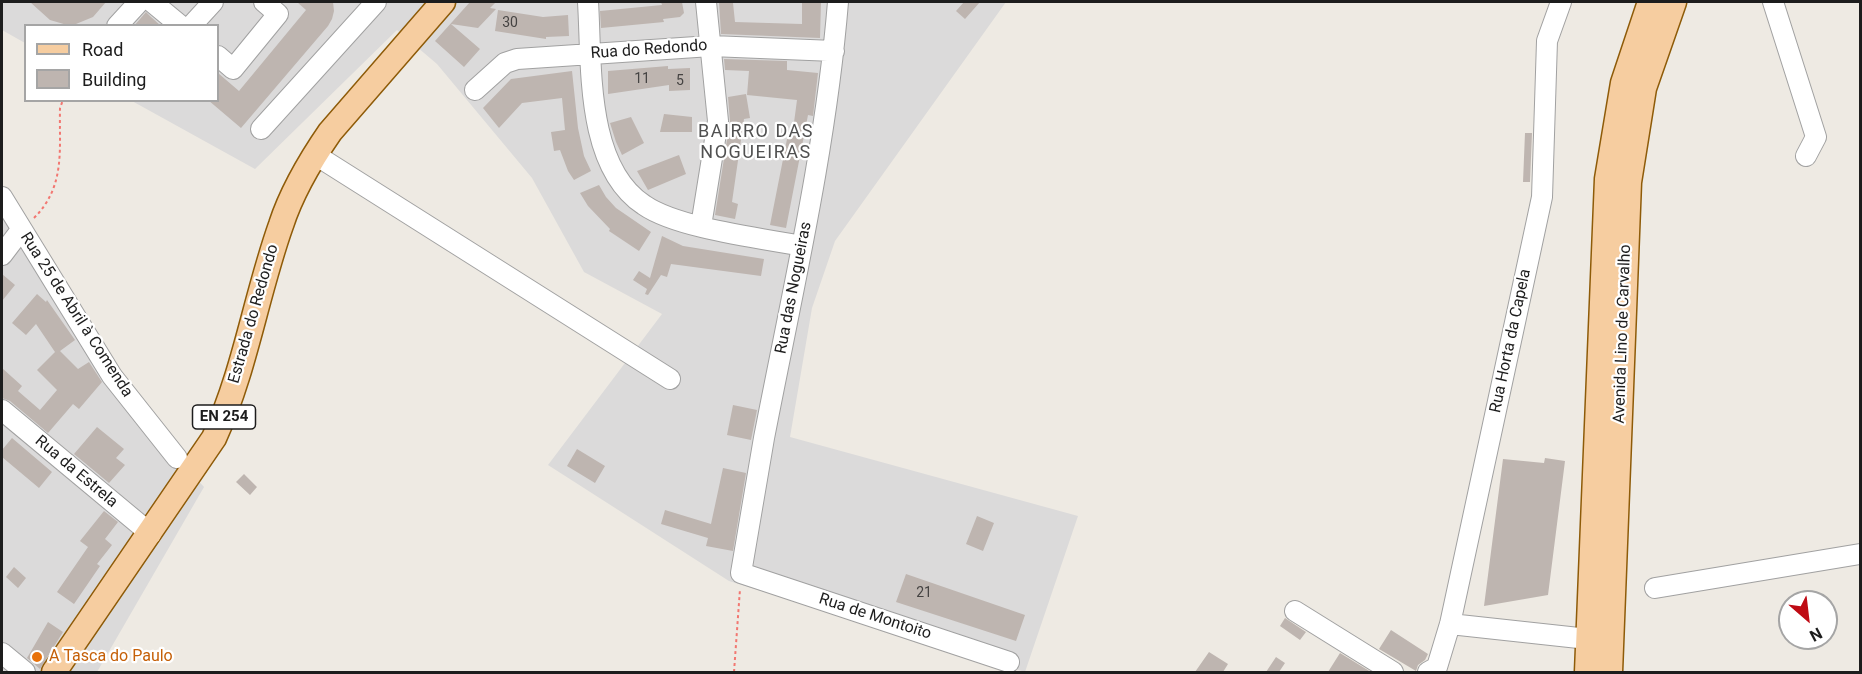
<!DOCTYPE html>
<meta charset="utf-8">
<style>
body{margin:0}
#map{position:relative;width:1862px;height:674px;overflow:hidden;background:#eeeae3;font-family:Roboto,sans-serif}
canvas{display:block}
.frame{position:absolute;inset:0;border:3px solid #1d1d1d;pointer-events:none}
.legend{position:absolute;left:24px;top:24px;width:195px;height:78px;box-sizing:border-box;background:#fff;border:2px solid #a5a5a5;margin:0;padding:8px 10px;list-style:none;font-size:18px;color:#1d1d1d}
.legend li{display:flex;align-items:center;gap:12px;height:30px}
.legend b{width:30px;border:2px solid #a5a5a5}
.north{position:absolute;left:1778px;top:590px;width:60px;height:60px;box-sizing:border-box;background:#fff;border:2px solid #a5a5a5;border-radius:50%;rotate:152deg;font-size:16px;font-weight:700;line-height:24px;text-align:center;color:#1d1d1d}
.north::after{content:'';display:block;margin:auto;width:21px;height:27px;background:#bf0b14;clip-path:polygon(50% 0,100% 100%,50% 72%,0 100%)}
</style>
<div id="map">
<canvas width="1862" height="674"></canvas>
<div class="frame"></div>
<ul class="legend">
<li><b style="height:8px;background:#f6cda0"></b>Road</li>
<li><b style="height:16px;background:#beb5b0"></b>Building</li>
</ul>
<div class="north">N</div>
</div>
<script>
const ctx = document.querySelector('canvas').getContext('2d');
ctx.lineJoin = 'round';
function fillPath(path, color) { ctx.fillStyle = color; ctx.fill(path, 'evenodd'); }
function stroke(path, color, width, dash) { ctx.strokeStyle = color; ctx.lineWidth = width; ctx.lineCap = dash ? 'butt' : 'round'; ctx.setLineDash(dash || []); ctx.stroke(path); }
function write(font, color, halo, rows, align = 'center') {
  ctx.font = font + ' Roboto,sans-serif'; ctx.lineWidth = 4.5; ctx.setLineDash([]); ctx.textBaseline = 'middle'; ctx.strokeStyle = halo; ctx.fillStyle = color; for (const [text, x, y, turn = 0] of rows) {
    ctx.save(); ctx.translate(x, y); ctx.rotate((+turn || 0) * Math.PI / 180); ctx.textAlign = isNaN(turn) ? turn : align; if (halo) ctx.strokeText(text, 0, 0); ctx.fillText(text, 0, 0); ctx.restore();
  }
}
const residential = new Path2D(`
 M2,2H1006L835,241L812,308L790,437L1078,516L1025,672L729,581L548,465L662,314L584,272L532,178L437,64L397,30L255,169L132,101L218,100V26H26L25,43L2,30Z
 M2,211L103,377L204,487L97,672H2Z`);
const building = new Path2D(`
 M30,2H106L93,17L76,24L67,25L50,20Z
 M297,2H333L334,11L332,19L328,26L241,128L208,100H218V73L239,91L306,10Z
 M470,2H496L490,8L496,9L478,28L451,24L480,49L464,67L435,41Z
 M661,2H682L684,13L680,17L663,19L664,22L601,28L600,11L662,5Z
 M719,2L733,3L735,22L802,24V2H821L820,38L721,34Z
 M964,2H980L965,19L956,11Z
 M498,10L543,17L568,15L569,36L546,37V39L495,31Z
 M146,12L151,17L161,26H134Z
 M724,59L787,61V70L818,73L813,116L808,115L786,228L770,225L789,129L793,130L797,100L747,95L749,71L725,70Z
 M668,66V69L690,68V90L669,91V85L608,94V71Z
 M572,71L578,128L584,156L591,171L574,180L568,171L560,150L554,151L551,132L565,130L562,98L522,103L499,128L483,108L511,79Z
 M746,94L750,118L744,119L732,202L738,204L735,219L715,215L730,121L728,97Z
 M664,114L692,117V132H660Z
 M631,117L644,143L622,155L616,142L610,123Z
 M1525,133H1532L1530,182H1523Z
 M679,155L686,174L648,190L637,171Z
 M599,185L606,197L616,208L651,232L639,251L609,231L610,229L588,206L580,193Z
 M662,236L683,246L764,259L761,276L671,264L667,277L661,275L648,295L645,294L647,289L633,280L639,271L650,278Z
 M2,274L15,285L2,301Z
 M37,294L46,302L47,300L75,340L60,351L78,369L89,362L102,382L79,409L73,404L48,433L10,401L2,398V368L22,386L18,391L40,410L57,390L37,370L55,352L36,324L26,335L12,323Z
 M733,405L757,410L751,440L727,435Z
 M97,427L124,449L116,458L125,465L109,483L74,454Z
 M12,438L52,472L39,488L2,457V450Z
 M577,449L605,466L595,483L567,466Z
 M1545,458L1565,461L1548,595L1484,606L1503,459L1544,463Z
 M723,468L746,473L733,551L706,546L708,538L661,524L665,510L711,524Z
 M244,474L257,487L250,495L236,482Z
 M104,511L118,522L105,539L112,545L97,564L100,566L74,604L57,592L88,547L80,541Z
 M977,516L994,523L983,551L966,544Z
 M14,567L26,578L18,588L6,577Z
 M906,574L1025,615L1016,641L896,602Z
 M1285,618L1306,632L1300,640L1280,626Z
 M48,622L63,632L40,669L27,658Z
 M1391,630L1428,654L1425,660L1418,665L1416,671L1379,649Z
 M1209,652L1228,664L1223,672H1195Z
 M1340,653L1371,672H1328Z
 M1276,657L1285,663L1279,672H1266Z`);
const path = new Path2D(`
 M34,218C66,186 59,149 60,108L63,100
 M734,672L740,589`);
const minor = new Path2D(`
 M152,2L181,26
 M588,2C592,65 585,166 644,205C677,228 760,238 802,246
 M838,2C826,149 792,293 764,438C756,483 749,528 741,573L1009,662
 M1773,2L1816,137L1806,156
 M117,26L139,2
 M191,26L213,2
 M218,56L233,69L278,14L264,2
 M475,90L505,63L517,59L711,46L834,51
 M261,129L376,2
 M314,154L670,379
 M2,197L112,376L177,458
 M701,226L718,121L706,2
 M2,255L21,230
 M2,410L151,534
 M1655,588L1860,554
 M1295,611L1393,672
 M1450,624L1588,639
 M2,653L25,672
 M1428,672L1437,667L1450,624L1542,197L1547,41L1561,2`);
const major = new Path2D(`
 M54,672L214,438C245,371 256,295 281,225C292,191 310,161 330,132L443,2
 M1587,672L1607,179L1623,83L1650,2
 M1610,672L1629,182L1644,88L1674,2`);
const markers = [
 [37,657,6,"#e8710a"]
];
const numberNames = [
 ["30",510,23],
 ["11",642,79],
 ["5",680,81],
 ["21",924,593]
];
const shields = [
 [224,417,63]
];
const shieldNames = [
 ["EN 254",224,417]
];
const streetNames = [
 ["Rua do Redondo",649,50,-4],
 ["Rua das Nogueiras",794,288,-79],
 ["Estrada do Redondo",254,314,-74],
 ["Rua 25 de Abril à Comenda",76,315,57],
 ["Avenida Lino de Carvalho",1623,334,-88],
 ["Rua Horta da Capela",1511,341,-78],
 ["Rua da Estrela",76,472,40],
 ["Rua de Montoito",875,617,18]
];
const foodNames = [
 ["A Tasca do Paulo",49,657]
];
const neighbourhoodNames = [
 ["BAIRRO DAS",756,132],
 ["NOGUEIRAS",756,153]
];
fillPath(residential, '#dbdada');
fillPath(building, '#beb5b0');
stroke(minor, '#a1a1a1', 22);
stroke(major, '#8e5b08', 27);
stroke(path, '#f27771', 2, [3, 3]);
stroke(minor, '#fff', 20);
stroke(major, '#f6cda0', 24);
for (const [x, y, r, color] of markers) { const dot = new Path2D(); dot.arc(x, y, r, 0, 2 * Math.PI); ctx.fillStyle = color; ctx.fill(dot); stroke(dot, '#fff', 2); }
write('14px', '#454342', null, numberNames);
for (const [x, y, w] of shields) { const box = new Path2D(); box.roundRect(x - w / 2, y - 12, w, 24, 4.5); ctx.fillStyle = '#fff'; ctx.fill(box); stroke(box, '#1d1d1d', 1.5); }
write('bold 15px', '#1d1d1d', null, shieldNames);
write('16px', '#1d1d1d', '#fff', streetNames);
write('16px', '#c56008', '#fff', foodNames, 'left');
ctx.letterSpacing = '1.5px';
write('18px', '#505050', '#fff', neighbourhoodNames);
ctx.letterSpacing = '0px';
</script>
